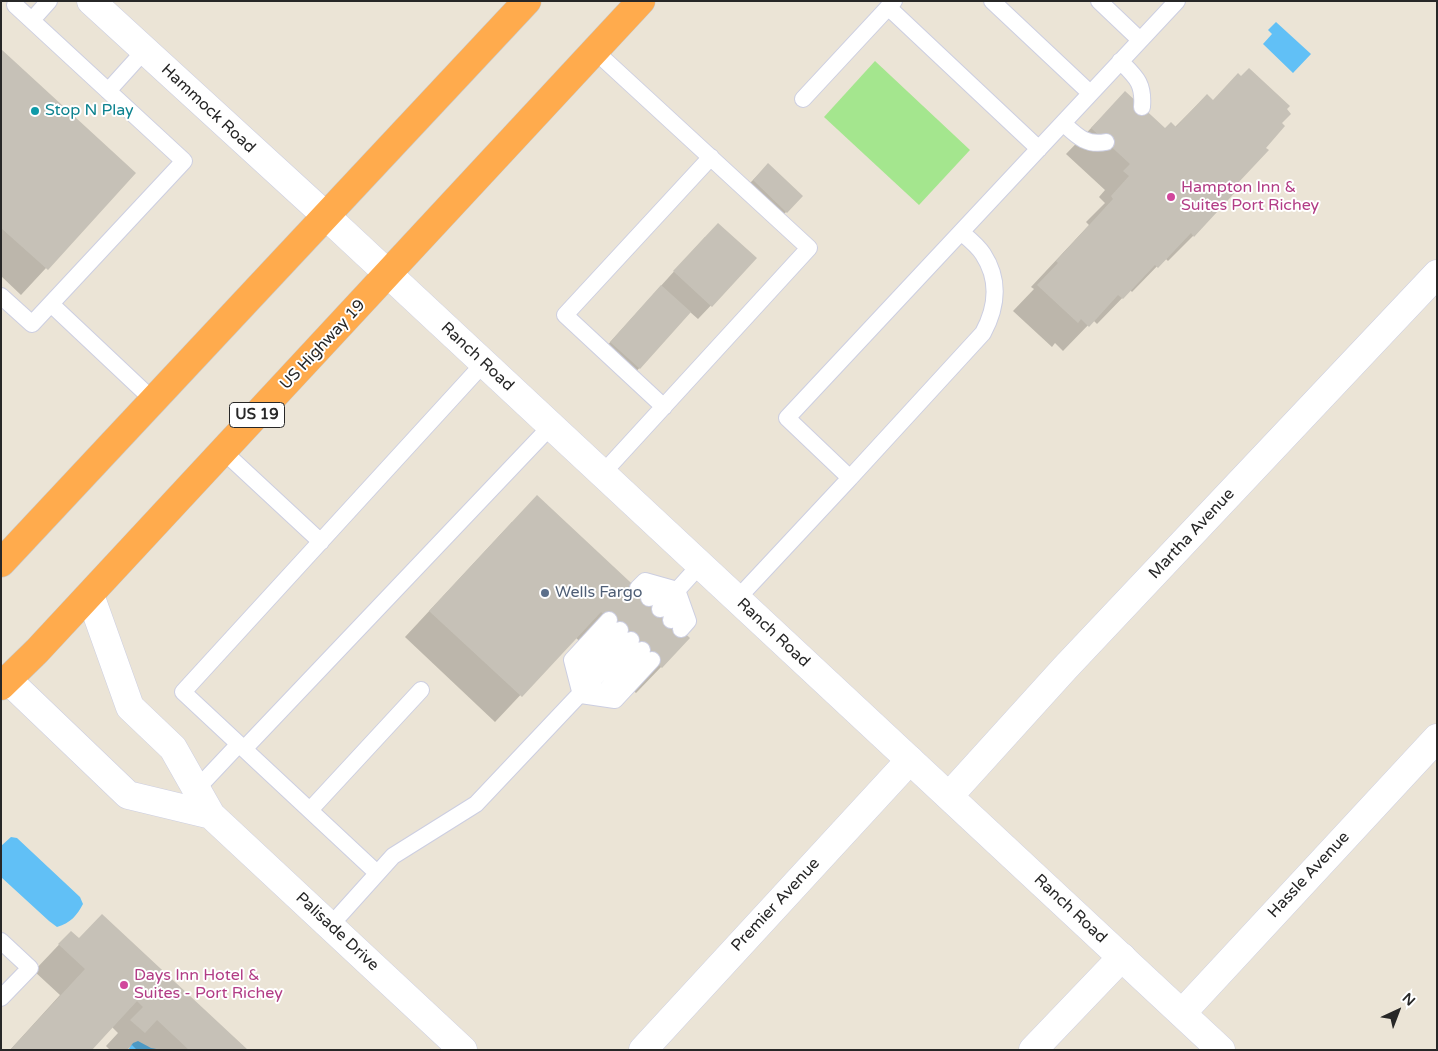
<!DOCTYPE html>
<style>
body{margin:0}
#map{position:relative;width:1438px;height:1051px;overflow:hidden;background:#ebe4d6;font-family:"Varela Round",sans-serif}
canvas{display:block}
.frame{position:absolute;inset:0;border:2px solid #272727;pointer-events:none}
.north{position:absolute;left:1373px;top:986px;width:50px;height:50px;-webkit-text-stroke:4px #fff;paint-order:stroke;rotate:43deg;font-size:14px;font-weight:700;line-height:20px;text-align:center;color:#272727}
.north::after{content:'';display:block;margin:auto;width:18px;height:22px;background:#272727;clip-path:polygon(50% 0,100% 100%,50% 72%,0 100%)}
</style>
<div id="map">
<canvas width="1438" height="1051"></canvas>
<div class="frame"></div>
<div class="north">N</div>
</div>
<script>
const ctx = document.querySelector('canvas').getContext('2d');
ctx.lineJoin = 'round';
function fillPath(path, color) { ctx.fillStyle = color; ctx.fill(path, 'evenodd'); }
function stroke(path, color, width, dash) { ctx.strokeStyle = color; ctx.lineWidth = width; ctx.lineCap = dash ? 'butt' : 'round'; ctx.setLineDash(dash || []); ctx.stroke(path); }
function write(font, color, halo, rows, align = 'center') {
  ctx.font = font + ' "Varela Round",sans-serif'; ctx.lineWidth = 4; ctx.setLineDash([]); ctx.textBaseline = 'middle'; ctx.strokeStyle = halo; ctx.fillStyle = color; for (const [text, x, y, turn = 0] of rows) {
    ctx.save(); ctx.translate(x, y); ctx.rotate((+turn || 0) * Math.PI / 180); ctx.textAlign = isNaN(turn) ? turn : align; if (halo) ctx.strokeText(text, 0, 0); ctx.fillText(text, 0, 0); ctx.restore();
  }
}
const green = new Path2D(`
 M875,61L970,150L919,205L824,117Z`);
const water = new Path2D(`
 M1276,22L1311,54L1293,73L1263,44L1272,34L1268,30Z
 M11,837L17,838L80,897L83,904C77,915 71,923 57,927L49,921L1,877V846Z
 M138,1041L151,1048L162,1050H128L133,1043Z`);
const shadow = new Path2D(`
 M1,51L134,173L21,295L1,276Z
 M1125,93L1165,130L1175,127L1207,95L1213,101L1280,123L1193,236L1168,261L1165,258L1132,292L1130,290L1097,324L1093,320L1063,351L1055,343L1052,347L1013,311L1034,289L1031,287L1089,225L1086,222L1105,203L1099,197L1105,190L1066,154Z
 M768,165L786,212L773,225L740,193Z
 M705,237L755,259L698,319L690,312L633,375L604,349Z
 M512,522L689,638L636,693L575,637L495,722L405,637Z
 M71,932L78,939L246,1050H137L132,1045L127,1050H110L106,1046L118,1033L112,1027L90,1050H10L60,995L34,971Z`);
const building = new Path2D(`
 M1,49L136,173L48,270L1,228Z
 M1249,68L1290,106L1287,109L1291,114L1282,123L1285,126L1266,148L1269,150L1238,183L1241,186L1194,237L1191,233L1158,268L1155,265L1123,299L1118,295L1089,327L1081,319L1078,323L1037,285L1058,263L1056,261L1113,199L1111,196L1129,176L1123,171L1130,164L1091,128L1125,91L1165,128L1171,122L1176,127L1207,94L1213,100L1238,73L1241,76Z
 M768,163L803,196L787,213L753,180Z
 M718,223L757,258L712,307L673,271Z
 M661,285L691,312L640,369L610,342Z
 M537,495L690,638L662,668L601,612L522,697L429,611Z
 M102,914L248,1050H189L157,1020L145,1033L130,1020L143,1007L137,1001L92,1050H10L85,969L58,944L71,931L79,938Z`);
const lane = new Path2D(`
 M992,1L1090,93
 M1099,1L1140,40
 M888,7L1039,149
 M32,20L49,1
 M595,51L809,248L602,474
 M1120,61C1136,77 1144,83 1142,107
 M108,91L145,50
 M803,99L894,1
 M1063,123C1077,136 1086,146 1106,142
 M1,296L32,324L184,161L15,5
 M51,304L154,401
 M664,407L565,315L711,157
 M223,451L321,542
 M850,478L983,333C997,307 1000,280 983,254C978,246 968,238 961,232
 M638,588L645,581L677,590
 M677,590L688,621L681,629
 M649,598L656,591L672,590
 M737,599L850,478L787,418L1177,1
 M660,609L700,565
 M671,620L678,612L677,595
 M581,688L583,670L620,630
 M587,694L605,691L642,650
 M581,695L572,660L609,620
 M581,695L615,700L652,660
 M244,749L551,426
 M191,795L239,744
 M310,810L421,690
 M377,873L183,692L484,363
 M330,926L393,856L476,804L631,640
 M1,941L30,968L1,998`);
const street = new Path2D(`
 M91,1L326,216
 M8,680L128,795L211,815L173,748L130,707L90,595
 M949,796L1065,668L1437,274
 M211,815L463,1050
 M1182,1013L1437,738
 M643,1050L910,760
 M1033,1050L1122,957`);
const secondary = new Path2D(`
 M326,216L1221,1050`);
const highway = new Path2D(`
 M1,563L527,1
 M1,686L37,651L641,1`);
const markers = [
 [35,111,5,"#0f9aa8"],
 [1171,197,5,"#d1479c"],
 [545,593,5,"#5c6f8a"],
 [124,985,5,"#d1479c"]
];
const shields = [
 [257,415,55]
];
const shieldNames = [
 ["US 19",257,415]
];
const streetNames = [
 ["Hammock Road",208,109,43],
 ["US Highway 19",323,345,-47],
 ["Ranch Road",477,357,43],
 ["Martha Avenue",1192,534,-47],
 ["Ranch Road",773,633,43],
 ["Hassle Avenue",1309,875,-47],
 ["Premier Avenue",776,905,-47],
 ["Ranch Road",1070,909,43],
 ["Palisade Drive",337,932,43]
];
const cultureNames = [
 ["Stop N Play",45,111]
];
const hotelNames = [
 ["Hampton Inn &",1181,188],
 ["Suites Port Richey",1181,206],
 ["Days Inn Hotel &",134,976],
 ["Suites - Port Richey",134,994]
];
const serviceNames = [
 ["Wells Fargo",555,593]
];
fillPath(green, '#a4e68e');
fillPath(water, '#61c0f6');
fillPath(shadow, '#0003');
fillPath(building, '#c6c1b7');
stroke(lane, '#cccee1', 18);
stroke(street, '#cccee1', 29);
stroke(secondary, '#cccee1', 29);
stroke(highway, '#c7c7c7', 29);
stroke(lane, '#fff', 16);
stroke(street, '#fff', 28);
stroke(secondary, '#fff', 28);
stroke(highway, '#ffab4d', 28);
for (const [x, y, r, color] of markers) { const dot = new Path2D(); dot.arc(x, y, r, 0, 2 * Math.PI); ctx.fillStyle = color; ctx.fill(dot); stroke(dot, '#fff', 2); }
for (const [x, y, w] of shields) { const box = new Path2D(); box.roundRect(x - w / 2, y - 12.5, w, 25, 4); ctx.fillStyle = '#fff'; ctx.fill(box); stroke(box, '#272727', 1); }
write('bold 15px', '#272727', null, shieldNames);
write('16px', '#272727', '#fff', streetNames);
write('16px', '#0d838f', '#fff', cultureNames, 'left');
write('16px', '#b23c85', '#fff', hotelNames, 'left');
write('16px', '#4e5e75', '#fff', serviceNames, 'left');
</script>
